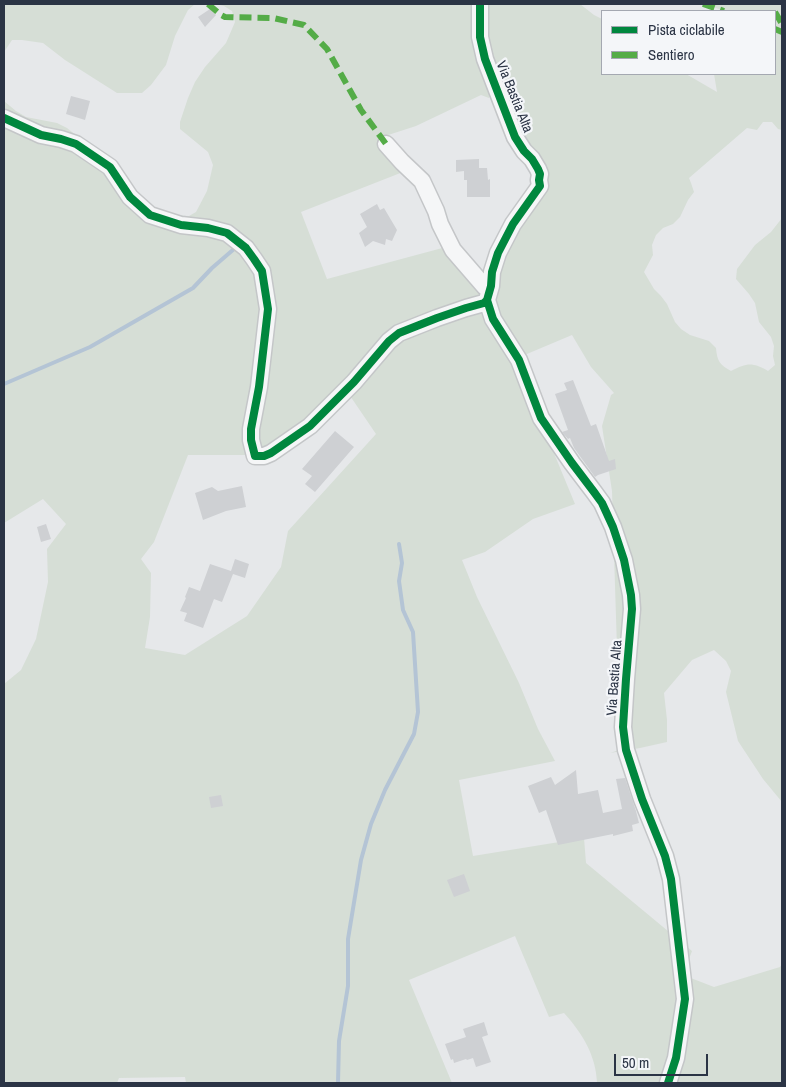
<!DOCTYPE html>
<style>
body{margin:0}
#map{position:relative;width:786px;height:1087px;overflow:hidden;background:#e6e8ea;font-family:"Archivo Narrow",sans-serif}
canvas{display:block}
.frame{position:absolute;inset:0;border:5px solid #2b3445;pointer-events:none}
.legend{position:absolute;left:601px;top:10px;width:175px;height:65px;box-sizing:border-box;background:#f4f6f9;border:1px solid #a4a8b1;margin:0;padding:6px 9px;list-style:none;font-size:15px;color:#2b3445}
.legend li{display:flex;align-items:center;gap:10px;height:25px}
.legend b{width:25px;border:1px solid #a4a8b1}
.scale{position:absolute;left:614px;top:1054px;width:94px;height:22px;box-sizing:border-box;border:2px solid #2b3445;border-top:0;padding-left:6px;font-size:15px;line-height:18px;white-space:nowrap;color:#2b3445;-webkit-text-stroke:4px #f4f6f9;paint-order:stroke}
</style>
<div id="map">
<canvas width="786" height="1087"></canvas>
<div class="frame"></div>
<ul class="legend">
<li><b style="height:6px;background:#00873e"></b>Pista ciclabile</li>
<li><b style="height:6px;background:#54ac47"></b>Sentiero</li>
</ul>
<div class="scale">50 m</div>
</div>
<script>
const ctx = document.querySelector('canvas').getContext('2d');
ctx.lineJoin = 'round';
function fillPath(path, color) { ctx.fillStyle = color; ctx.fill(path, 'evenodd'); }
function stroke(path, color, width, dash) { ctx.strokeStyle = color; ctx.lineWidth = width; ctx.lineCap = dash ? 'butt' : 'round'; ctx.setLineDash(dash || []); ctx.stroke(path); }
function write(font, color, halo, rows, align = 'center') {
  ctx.font = font + ' "Archivo Narrow",sans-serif'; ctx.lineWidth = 4.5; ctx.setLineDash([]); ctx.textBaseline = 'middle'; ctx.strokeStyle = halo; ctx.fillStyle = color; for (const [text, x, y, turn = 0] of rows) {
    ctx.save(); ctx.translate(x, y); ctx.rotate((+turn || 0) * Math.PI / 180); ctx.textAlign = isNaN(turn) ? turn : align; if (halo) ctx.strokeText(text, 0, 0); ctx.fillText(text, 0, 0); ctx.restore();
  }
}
const green = new Path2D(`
 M4,4H195L188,10L175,36L166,65L151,85L142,93H117L65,60L43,43L22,40H12L4,52Z
 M215,4H580L594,15L602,19V74H686L717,92L714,74H775V11H723L707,4H782V130L778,129L772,122H763L757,130L747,128L689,178L691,183L694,192L688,200L680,217L673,224L663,228L656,235L652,245L653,255L644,272L654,289L661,296L667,304L675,322L681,329L690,335L709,341L716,348C717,361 720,365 731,371C747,363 752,362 768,371L775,365L773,356L774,346L771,337L759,322L755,303L749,294L736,279L737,269L755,245L771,232L782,218V802L763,779L738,741L726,692L731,671L726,661L714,650L692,660L664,693L667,720V742L640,748L610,753L619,750L614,719L618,680L612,491L602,426L611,395L614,393L591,367L572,335L515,359L575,504L533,519L485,552L462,560L477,597L519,683L538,729L555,761L459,780L473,856L584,838L586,863L692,951L683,975L714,987L780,967L782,964V1083H597C596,1055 582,1033 564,1013L549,1017L515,936L409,980L452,1083H186L185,1077L119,1078L117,1083H4V684L21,670L36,639L48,582L47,549L66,524L43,499L4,523V101L16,111L26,117L57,123L67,128L87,144L136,196L155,208L171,215L189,216L196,212L207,191L213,165L208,152L180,129V122L188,98L195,82L205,67L226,43L235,22L232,11L224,6ZM491,89L540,186L480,284L446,247L327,279L301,212L408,170L382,137L416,126L481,95L489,98ZM342,384L376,434L288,531L281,567L247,616L185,655L145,648L150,617L151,573L141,559L154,542L188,455H250L261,448L268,446L301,423Z`);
const stream = new Path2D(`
 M4,384L90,347L193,288L212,268L234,249
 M338,1083L339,1041L348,986V939L361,860L371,824L385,790L414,734L418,712L413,632L403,610L399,581L402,563L399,544`);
const building = new Path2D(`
 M210,9L216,15L205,27L198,17Z
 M71,96L90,101L85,120L66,114Z
 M479,159V168H487L488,180L490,179V197H467V180H464V171L456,172V160Z
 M377,204L380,210L384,208L397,230L392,241L386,239L385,245L373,241L365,247L359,233L367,227L360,214Z
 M573,380L591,426L596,424L609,461L615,459L616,469L598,475L595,477L574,448L570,438L568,439L562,432L568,430L555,394L567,390L564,383Z
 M335,431L354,447L315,492L305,484L312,476L302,469Z
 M242,486L246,507L226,511L203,520L195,493L212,487L218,491Z
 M46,524L51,539L41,542L37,527Z
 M235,559L249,564L245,578L233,574L222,602L214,599L203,628L184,621L187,613L180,611L186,598L185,597L189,587L200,591L210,564L231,571Z
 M576,770L578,794L598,790L603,813L622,809L616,779L625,778L636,811L639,823L632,825L633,831L613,836V834L558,845L546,810L539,813L528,786L551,777L555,785Z
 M221,795L223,806L211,808L209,797Z
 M464,874L470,891L454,897L447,880Z
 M484,1022L488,1035L482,1037L491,1062L476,1067L473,1058L467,1060L466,1059L454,1063L453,1059L451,1060L445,1044L466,1037L463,1029Z`);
const minor = new Path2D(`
 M480,4V37L485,59L515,137L524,151L532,159L538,169L540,174L539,180L540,186L513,224L498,253L492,272L491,286L487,300L493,319L519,360L541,418L572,463L594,492L602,503L613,527L624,560L631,595L632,609L626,679L623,727L626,750L642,799L665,856L671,879L685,999L676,1058L668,1083
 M4,118L41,135L61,139L76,144L110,167L130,197L150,215L181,225L208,228L227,233L246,248L254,259L262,271L268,309L259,387L251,429V440L255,456H264L271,453L310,426L354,382L389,341L399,333L437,318L466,308L484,303L487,300
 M386,144L402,162L422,181L436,211L440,224L453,250L485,287L491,286`);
const quiet = new Path2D(`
 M208,4L221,15L225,17L273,18L304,25L327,49L361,110L386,144
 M703,4L724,11
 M775,12L782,24
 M775,29L782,32`);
const cycleway = new Path2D(`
 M480,4V37L485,59L515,137L524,151L532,159L538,169L540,174L539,180L540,186L513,224L498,253L492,272L491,286L487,300L493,319L519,360L541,418L572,463L594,492L602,503L613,527L624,560L631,595L632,609L626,679L623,727L626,750L642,799L665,856L671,879L685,999L676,1058L668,1083
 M4,118L41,135L61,139L76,144L110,167L130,197L150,215L181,225L208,228L227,233L246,248L254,259L262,271L268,309L259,387L251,429V440L255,456H264L271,453L310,426L354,382L389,341L399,333L437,318L466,308L484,303L487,300`);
const streetNames = [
 ["Via Bastia Alta",514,97,68],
 ["Via Bastia Alta",615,678,-86]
];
fillPath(green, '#d6ded6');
stroke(stream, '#b4c4d5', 4);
fillPath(building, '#ced0d3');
stroke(minor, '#c4c6c8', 19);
stroke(minor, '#f5f6f7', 16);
stroke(quiet, '#54ac47', 6, [12, 6]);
stroke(cycleway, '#00873e', 8);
write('14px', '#2b3445', '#f4f6f9', streetNames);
</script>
